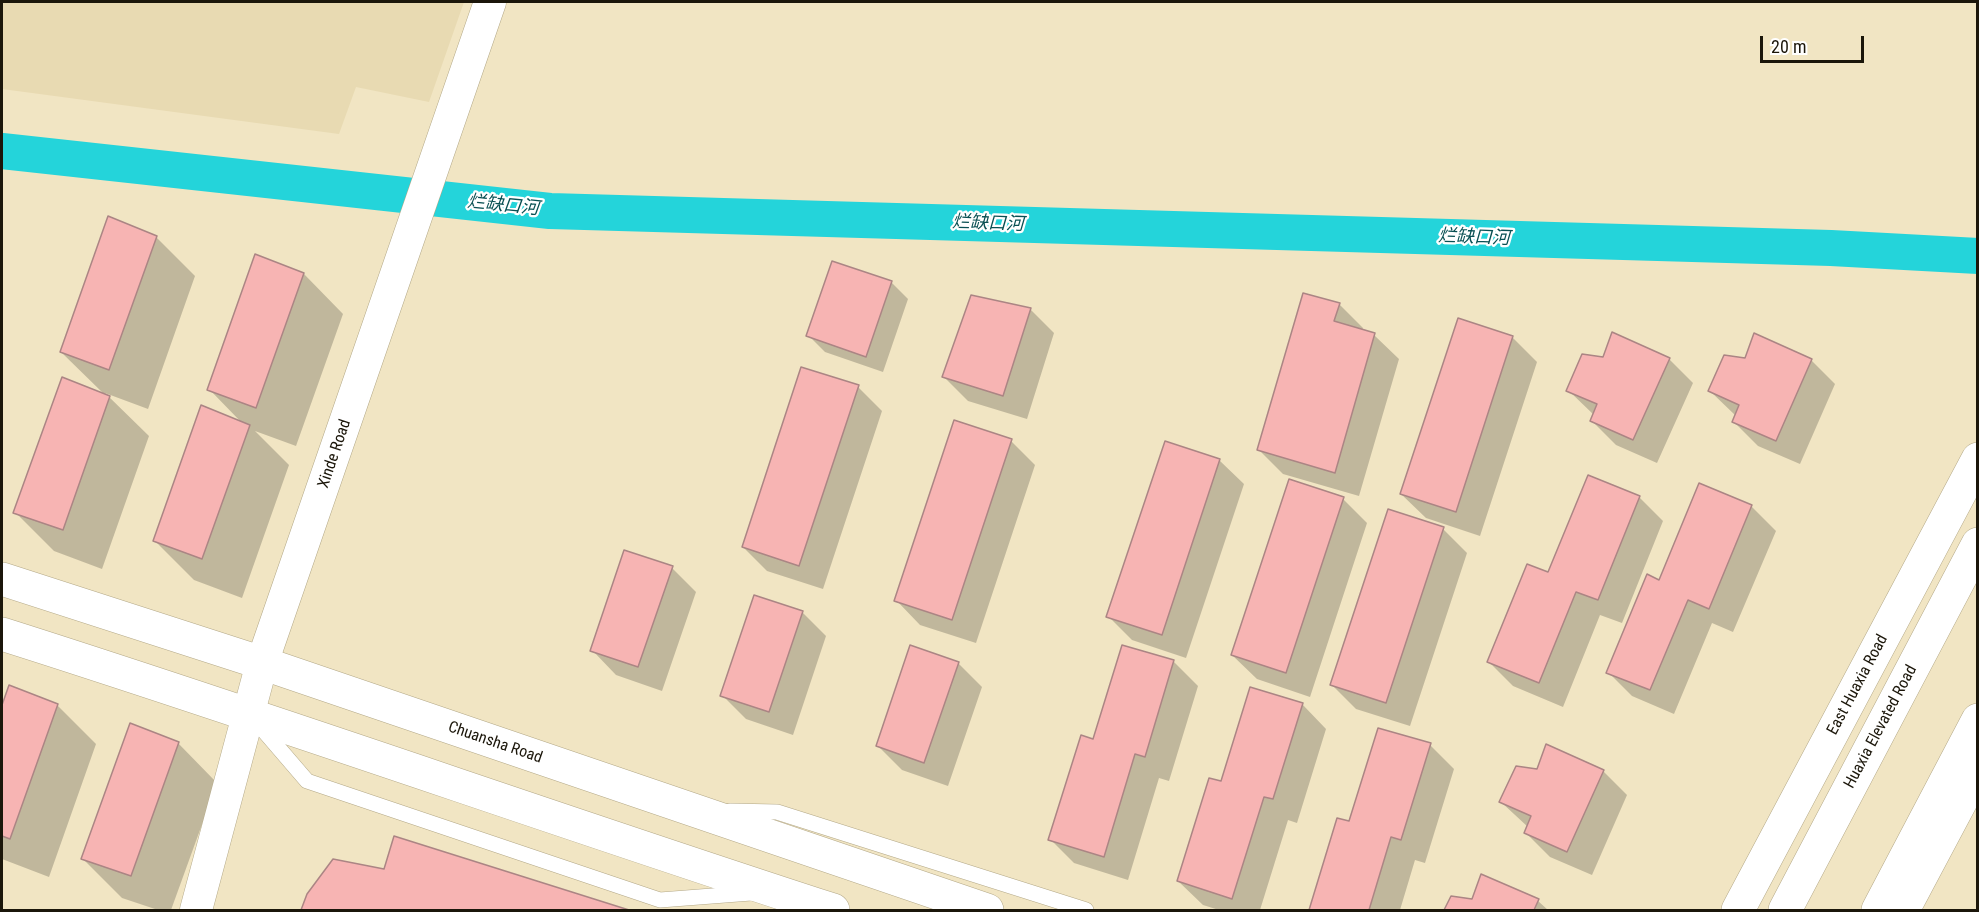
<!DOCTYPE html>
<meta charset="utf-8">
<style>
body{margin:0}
#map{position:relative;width:1979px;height:912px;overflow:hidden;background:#f1e5c3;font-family:"Roboto Condensed",sans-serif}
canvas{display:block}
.frame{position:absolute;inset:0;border:3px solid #1b160a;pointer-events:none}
.scale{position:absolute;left:1760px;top:36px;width:104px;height:27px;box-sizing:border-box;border:3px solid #1b160a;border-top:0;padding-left:8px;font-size:18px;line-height:21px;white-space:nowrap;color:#1b160a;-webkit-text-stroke:4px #fff;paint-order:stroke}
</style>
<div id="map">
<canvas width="1979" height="912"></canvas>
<div class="frame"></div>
<div class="scale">20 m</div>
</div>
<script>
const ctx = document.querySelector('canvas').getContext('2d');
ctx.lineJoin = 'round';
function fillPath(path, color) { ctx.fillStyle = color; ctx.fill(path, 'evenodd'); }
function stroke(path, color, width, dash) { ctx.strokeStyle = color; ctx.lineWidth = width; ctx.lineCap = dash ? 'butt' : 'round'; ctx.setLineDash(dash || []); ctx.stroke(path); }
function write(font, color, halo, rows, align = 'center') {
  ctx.font = font + ' "Roboto Condensed","Noto Sans SC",sans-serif'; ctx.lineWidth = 4.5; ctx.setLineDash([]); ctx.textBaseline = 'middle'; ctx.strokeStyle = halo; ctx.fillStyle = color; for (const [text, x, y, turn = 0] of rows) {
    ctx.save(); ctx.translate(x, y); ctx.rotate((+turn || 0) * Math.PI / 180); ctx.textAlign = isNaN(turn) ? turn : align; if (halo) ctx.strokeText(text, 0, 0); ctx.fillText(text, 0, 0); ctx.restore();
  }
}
const built = new Path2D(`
 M2,2H464L429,102L356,87L339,134L2,89Z`);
const shadow = new Path2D(`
 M156,237L195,276L148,409L105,393L149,436L102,569L54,551L15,512L105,395L61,352Z
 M256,256L304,274L343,314L296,446L255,431L289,465L242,598L194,580L155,541L242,423L209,389Z
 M891,282L908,299L883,372L825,352L808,335Z
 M1339,304L1363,328L1362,331L1374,335L1399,359L1359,496L1283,474L1259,450Z
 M1030,309L1054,333L1027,419L968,401L944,377Z
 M1459,320L1513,338L1537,362L1480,536L1426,518L1401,494Z
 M1604,359H1669L1693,383L1657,463L1616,445L1592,421L1594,415L1568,390Z
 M1811,360L1835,384L1800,464L1758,446L1734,422L1736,416L1710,391Z
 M858,387L882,411L823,589L767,571L743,547Z
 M1011,441L1035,465L976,643L920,625L896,600Z
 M1219,460L1244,484L1186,658L1132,640L1108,616Z
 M1639,497L1663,521L1622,623L1600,615L1563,707L1513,686L1489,662L1549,574Z
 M1343,499L1367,523L1310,697L1257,679L1232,655Z
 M1751,506L1776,531L1733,632L1712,623L1674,714L1632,696L1608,672L1660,582Z
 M1443,529L1467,553L1410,726L1356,709L1332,685Z
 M672,568L696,592L662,691L616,675L592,650Z
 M802,612L826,636L793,735L746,719L722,695Z
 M1123,647L1174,662L1198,686L1169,781L1159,778L1128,880L1074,863L1050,839L1094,740Z
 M958,663L982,687L948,786L902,770L878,746Z
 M10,687L57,705L96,744L49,877L2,859V710Z
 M1302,704L1326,729L1297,823L1288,820L1260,910H1219L1203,905L1178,881L1222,783Z
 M178,743L217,783L171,910H158L122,898L83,859Z
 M1430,745L1454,769L1425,863L1415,860L1400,910H1310L1338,820L1350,823Z
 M1538,770L1603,771L1627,795L1592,875L1550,857L1526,833L1528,827L1501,802Z
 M395,837L624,910H303L308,895L385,871Z
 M1452,898L1473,901H1538L1548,910H1446Z`);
const canal = new Path2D(`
 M2,151L550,211L1831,248L1978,256`);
const building = new Path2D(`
 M108,216L157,236L109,370L60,352Z
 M255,254L304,273L256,408L207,390Z
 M832,261L892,281L866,357L806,336Z
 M1303,293L1340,303L1334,321L1375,333L1335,473L1257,450Z
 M971,295L1031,308L1003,396L942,377Z
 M1458,318L1513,336L1456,512L1400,494Z
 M1612,332L1670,358L1633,440L1590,421L1597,404L1566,391L1582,354L1603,357Z
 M1754,333L1812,359L1776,441L1732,422L1739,405L1708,391L1724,355L1745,358Z
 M801,367L859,385L799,566L742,547Z
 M62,377L110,396L63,530L13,513Z
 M201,405L250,425L202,559L153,541Z
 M954,420L1012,439L952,620L894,601Z
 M1165,441L1220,459L1162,635L1106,617Z
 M1588,475L1640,496L1598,600L1576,592L1539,683L1487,662L1527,564L1548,572Z
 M1289,479L1344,497L1286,673L1231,655Z
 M1699,483L1752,505L1709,609L1688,600L1650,690L1606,673L1647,574L1659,580Z
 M1388,509L1444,527L1386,703L1330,685Z
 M624,550L673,566L638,667L590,651Z
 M754,595L803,611L769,712L720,696Z
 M910,645L959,662L924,763L876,746Z
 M1122,645L1174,660L1145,757L1135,754L1104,857L1048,840L1081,735L1093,739Z
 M9,685L58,704L10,839L2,836V705Z
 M1250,687L1303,703L1273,799L1264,797L1232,899L1177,881L1209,778L1221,781Z
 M130,723L179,742L131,876L81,859Z
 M1378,728L1431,743L1401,840L1391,837L1369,910H1309L1337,818L1349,821Z
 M1546,744L1604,770L1567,852L1524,833L1531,816L1499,802L1516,766L1537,769Z
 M394,836L629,910H301L307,894L333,859L384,869Z
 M1481,874L1539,899L1534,910H1444L1451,896L1472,899Z`);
const service = new Path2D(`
 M258,724L307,781L660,900L751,893
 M730,811L777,812L1086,910`);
const minor = new Path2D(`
 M196,910L262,663L490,2`);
const secondary = new Path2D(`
 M2,579L262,663L987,910
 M2,634C280,722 555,820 833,910`);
const primary = new Path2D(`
 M1738,910L1978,459
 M1903,910L1978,769`);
const trunk = new Path2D(`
 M1785,910L1978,544
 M1878,910L1978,720`);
const streetNames = [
 ["Xinde Road",335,454,-71],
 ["East Huaxia Road",1858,685,-62],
 ["Huaxia Elevated Road",1881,727,-62],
 ["Chuansha Road",495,743,19]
];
const waterNames = [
 ["烂缺口河",503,206,6],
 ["烂缺口河",988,224,2],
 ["烂缺口河",1474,238,2]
];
fillPath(built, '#e8dab2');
fillPath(shadow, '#0003');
stroke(canal, '#24d4da', 36);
fillPath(building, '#f7b4b3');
stroke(building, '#ab8584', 1.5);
stroke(service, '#b3a887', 16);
stroke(minor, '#b3a887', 33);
stroke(secondary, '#b3a887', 34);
stroke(primary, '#b3a887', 34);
stroke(trunk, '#b3a887', 34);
stroke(service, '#fff', 15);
stroke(minor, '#fff', 32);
stroke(secondary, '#fff', 33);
stroke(primary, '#fff', 33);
stroke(trunk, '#fff', 33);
write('16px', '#1b160a', '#fff', streetNames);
write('italic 18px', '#095053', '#fff', waterNames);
</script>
